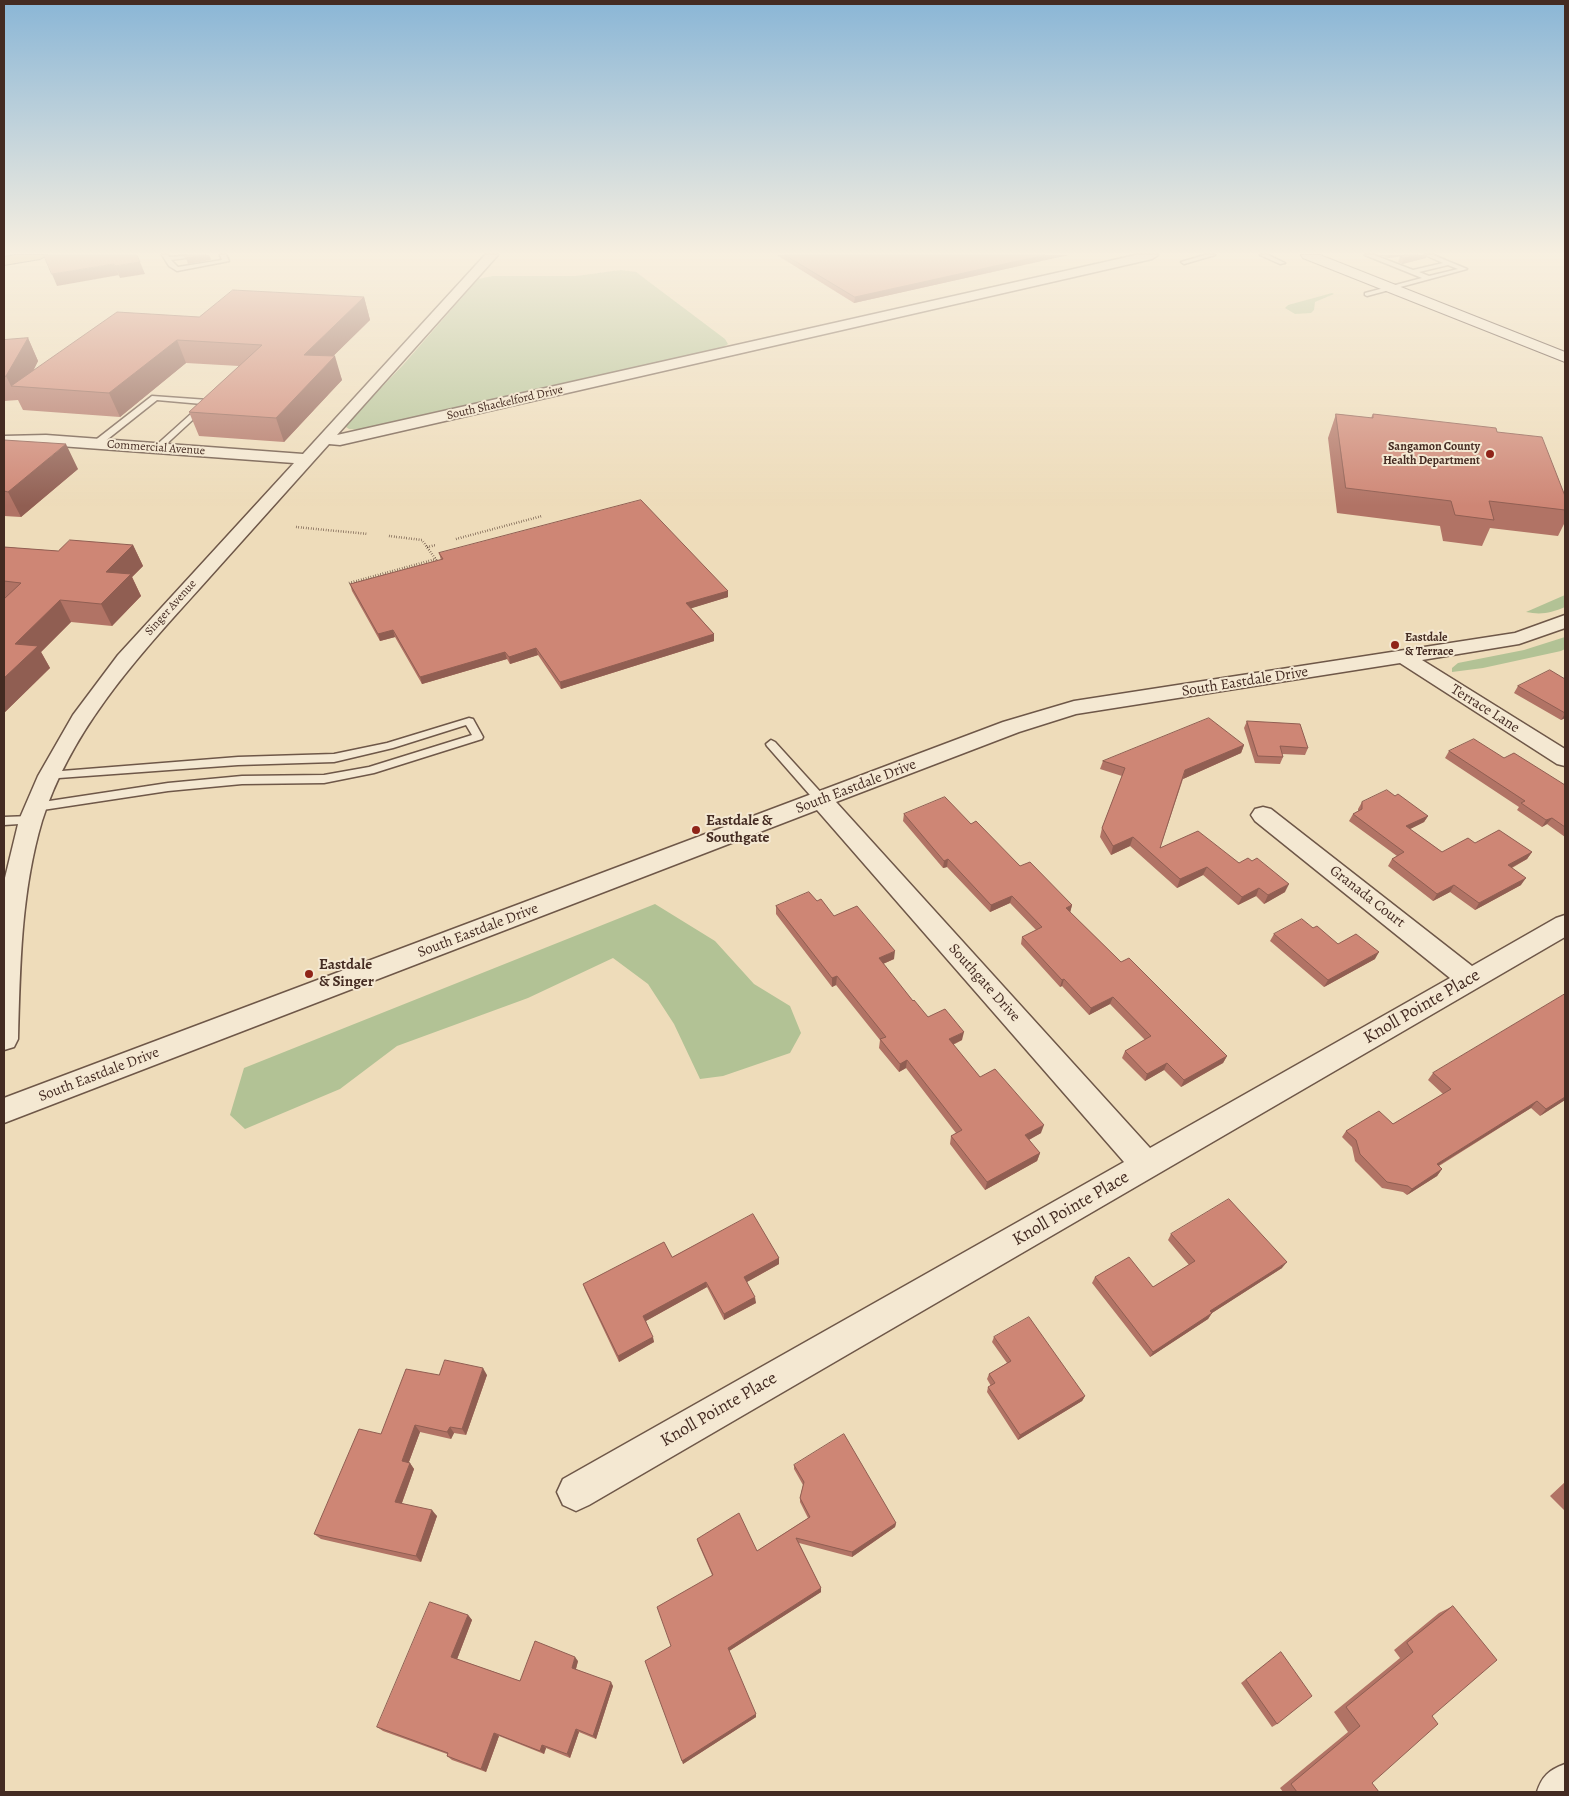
<!DOCTYPE html>
<style>
body{margin:0}
#map{position:relative;width:1569px;height:1796px;overflow:hidden;background:#eedcba;font-family:Alegreya,serif}
canvas{display:block}
.frame{position:absolute;inset:0;border:5px solid #442b22;pointer-events:none}
</style>
<div id="map">
<canvas width="1569" height="1796"></canvas>
<div class="frame"></div>
</div>
<script>
const ctx = document.querySelector('canvas').getContext('2d');
ctx.lineJoin = 'round';
function fillPath(path, color) { ctx.fillStyle = color; ctx.fill(path, 'evenodd'); }
function stroke(path, color, width, dash) { ctx.strokeStyle = color; ctx.lineWidth = width; ctx.lineCap = dash ? 'butt' : 'round'; ctx.setLineDash(dash || []); ctx.stroke(path); }
function write(font, color, halo, rows, align = 'center') {
  ctx.font = font + ' Alegreya,serif'; ctx.lineWidth = 4; ctx.setLineDash([]); ctx.textBaseline = 'middle'; ctx.strokeStyle = halo; ctx.fillStyle = color; for (const [text, x, y, turn = 0] of rows) {
    ctx.save(); ctx.translate(x, y); ctx.rotate((+turn || 0) * Math.PI / 180); ctx.textAlign = isNaN(turn) ? turn : align; if (halo) ctx.strokeText(text, 0, 0); ctx.fillText(text, 0, 0); ctx.restore();
  }
}
const green = new Path2D(`
 M621,270L636,272L725,339L728,344L719,350L363,430L349,429L346,427L351,419L403,365L478,279L493,276H576Z
 M1332,293L1334,294L1315,302L1314,310L1311,313L1295,314L1285,308L1288,305Z
 M1565,595V607C1551,613 1541,615 1526,612Z
 M1565,637V649L1561,651L1483,668L1452,672V668L1458,663L1524,650Z
 M655,904L715,941L754,984L790,1006L801,1033L790,1053L723,1076L700,1079L674,1024L648,984L613,958L528,998L397,1046L340,1089L245,1129L230,1115L244,1068Z`);
const path = new Path2D(`
 M296,527L368,534
 M389,536L422,540L437,561
 M456,539L542,516
 M427,547L436,545
 M349,583L436,559`);
const lane = new Path2D(`
 M162,255H168L169,257L186,256V258L171,260L178,267L222,260L220,255H226L229,261L177,271L169,266Z
 M1205,255H1215L1184,264L1181,262Z
 M1260,255H1268L1285,263L1280,264Z
 M1365,255H1374L1413,270L1443,263L1425,255H1433L1467,269L1367,296L1365,295V293L1422,278ZM1448,265L1458,269L1429,276L1419,272Z
 M152,396L208,400L212,402L160,450L153,448L202,404L157,400L99,446H93V442Z
 M469,718L473,719L483,737L482,739L374,773L324,783L242,784L168,791L36,811L30,807L36,803L168,783L242,776L324,775L369,767L472,735L466,725L393,748L334,762L238,765L45,779L43,776L49,772L238,757L334,754L387,743Z
 M771,740L775,742L825,797L827,800L825,803H817L767,746L766,744Z
 M31,816L37,820L35,823L4,825V817Z`);
const street = new Path2D(`
 M485,255H498L337,435L1136,255H1158L1152,259L340,445L329,444C286,492 243,540 200,588C137,658 71,729 42,821C21,892 20,966 18,1039L14,1047L4,1050V882L19,820L38,776L73,715L118,655L294,463L46,445L4,446V436L46,435L303,454Z
 M1565,615V628L1519,644L1422,660L1565,749V766L1557,764L1400,663L1076,714L1019,732L836,802L1150,1148L1450,978L1255,821L1251,815L1255,809L1263,807L1271,809L1472,966L1556,918L1565,915V937L589,1505L576,1511L563,1505L557,1492L563,1479L1124,1162L817,810L4,1123V1098L1003,722L1074,701L1515,633Z
 M1565,1764V1792H1537C1542,1776 1549,1770 1565,1764Z`);
const secondary = new Path2D(`
 M1301,255H1320L1565,352V362L1303,258Z`);
const primary = new Path2D(`
 M16,255H47L40,259L4,265V257Z`);
const wall = new Path2D(`
 M777,255H1068L854,303Z
 M1379,255H1427L1426,258L1402,264L1398,262L1400,257L1404,256L1388,258Z
 M364,297L370,320L333,356L342,380L284,442L199,436L189,412L239,366L186,363L120,417L23,410L18,400L4,401V340L28,338L38,361L33,371L199,317Z
 M1336,414L1371,418L1373,414L1497,432L1565,496V522L1558,536L1490,528L1482,546L1443,541L1440,526L1337,513L1328,438Z
 M4,440L78,469L21,517L4,516Z
 M133,545L143,566L132,577L141,596L112,626L71,622L41,652L50,668L4,713V547L58,551Z
 M439,553L728,591V597L691,608L714,634V641L561,689L538,655L510,664L507,659L422,684L395,637L380,641L352,591L350,584L441,560Z
 M1565,679V718L1561,720L1514,693L1518,686Z
 M1247,721L1308,748L1305,755L1282,754L1283,757L1280,764L1255,763L1244,728Z
 M1244,745L1241,753L1183,779L1160,848L1239,863L1285,892L1264,904L1256,896L1238,905L1203,875L1177,888L1130,846L1111,855L1100,837L1102,828L1122,776L1100,769L1103,761Z
 M1449,751L1504,758L1565,785V837L1547,824L1542,827L1517,810L1519,807L1445,758Z
 M1395,796L1428,816L1424,822L1410,829L1442,852L1475,843L1532,852L1527,859L1512,868L1521,885L1475,910L1450,892L1433,901L1388,866L1392,859L1397,856L1349,821L1353,814L1358,811V809L1362,802Z
 M904,814L971,824L1020,866L1072,905L1070,912L1121,962L1227,1056L1223,1063L1181,1087L1164,1070L1145,1081L1122,1058L1125,1051L1145,1040L1110,1004L1089,1015L1062,986L1060,987L1021,944L1022,937L1036,930L1010,903L990,912L947,867L943,868L903,821Z
 M817,901L834,916L894,959L883,964L913,1001L928,1017L962,1040L953,1045L980,1077L1041,1133L1029,1140L1040,1153L1037,1161L985,1190L950,1144L951,1136L956,1133L906,1068L899,1072L879,1048L880,1040L836,985L832,987L776,914V906Z
 M1313,928L1338,944L1375,959L1324,987L1270,941L1274,934Z
 M1565,994V1100L1540,1116L1531,1108L1439,1166L1442,1169L1437,1176L1407,1195L1403,1192L1382,1188L1355,1161L1352,1147L1342,1137L1346,1131L1393,1124L1443,1094L1428,1080L1433,1073Z
 M1171,1234L1282,1268L1212,1313L1208,1319L1150,1357L1092,1283L1095,1277L1153,1287L1189,1265L1168,1240Z
 M672,1257L779,1258V1264L747,1282L756,1303L724,1320L707,1287L646,1321L654,1342L619,1362L585,1290L583,1284Z
 M994,1337L1085,1396L1082,1401L1018,1440L987,1392L988,1387L991,1386L987,1379L989,1374L1007,1363L992,1342Z
 M439,1375H487L466,1435L454,1433L451,1439L420,1432L409,1462L414,1469L402,1503L437,1516L421,1562L321,1539L314,1534L381,1434Z
 M794,1465L896,1523L895,1527L852,1557L799,1543L821,1588V1592L729,1651L756,1717L683,1764L671,1646L712,1575L698,1543L697,1539L757,1551L808,1518L800,1502V1498L803,1485L794,1469Z
 M1565,1482V1511L1550,1496Z
 M1453,1606L1432,1716L1372,1783L1379,1792H1283L1280,1788L1348,1732L1334,1712L1400,1658L1394,1650L1439,1613Z
 M468,1615L472,1620L457,1659L520,1681L578,1661L576,1669L613,1686L596,1739L579,1732L570,1758L546,1748L544,1754L499,1736L486,1772L452,1760L447,1756V1754L383,1731L377,1727Z
 M1281,1652L1277,1724L1272,1727L1241,1683Z`);
const shadedWall = new Path2D(`
 M206,255H209L211,260L188,264L186,258Z
 M1045,255H1068L854,303L855,297Z
 M1389,255H1408L1388,258Z
 M1418,255H1427L1426,258L1402,264L1404,258Z
 M140,262L145,274L120,278L115,266Z
 M114,264L119,275L57,286L52,274Z
 M364,297L370,320L311,378L304,355Z
 M28,338L38,361L25,387L11,386L18,400L6,376Z
 M177,340L186,363L120,417L109,393Z
 M335,356L342,380L284,442L276,418Z
 M66,444L78,469L21,517L8,492Z
 M133,545L143,566L132,577L141,596L112,626L101,604L106,572Z
 M728,591V597L686,610V603Z
 M60,600L71,622L41,652L50,668L4,713V678L15,644Z
 M393,630L395,637L380,641L378,634Z
 M714,634V641L561,689L560,682Z
 M536,648L538,655L510,664L509,657Z
 M505,652L507,659L422,684L420,677Z
 M1565,714V718L1561,720Z
 M1244,745L1241,753L1183,779L1185,770Z
 M1428,816L1424,822L1402,833L1406,826Z
 M1552,818L1547,824L1542,827L1546,820Z
 M1133,837L1130,846L1111,855L1113,846Z
 M1532,852L1527,859L1503,872L1508,865Z
 M948,859L947,867L943,868L944,861Z
 M1207,867L1203,875L1177,888L1180,879Z
 M1526,878L1521,885L1475,910L1479,903Z
 M1289,884L1285,892L1264,904L1268,895Z
 M1454,885L1450,892L1433,901L1437,894Z
 M1259,888L1256,896L1238,905L1242,897Z
 M1012,896L1010,903L990,912L991,905Z
 M1072,905L1070,913L1066,908Z
 M895,951L894,959L878,966L879,958Z
 M1379,952L1375,959L1324,987L1328,980Z
 M837,976L836,985L832,987V978Z
 M1064,979L1062,986L1060,987L1062,980Z
 M1113,997L1110,1004L1089,1015L1091,1008Z
 M964,1032L962,1040L947,1047L949,1039Z
 M1227,1056L1223,1063L1181,1087L1184,1080Z
 M907,1060L906,1068L899,1072L900,1064Z
 M1167,1063L1164,1070L1145,1081L1147,1074Z
 M1565,1097V1100L1540,1116L1546,1109Z
 M1537,1101L1531,1108L1431,1170L1437,1164Z
 M1044,1125L1041,1133L1023,1143L1025,1135Z
 M1040,1153L1037,1161L985,1190L987,1182Z
 M1442,1169L1437,1176L1407,1195L1412,1189Z
 M779,1258V1264L745,1283L744,1277Z
 M1287,1262L1282,1268L1212,1313L1208,1319L1150,1357L1153,1352L1210,1311Z
 M706,1282L707,1287L644,1322L643,1316Z
 M755,1297L756,1303L724,1320V1314Z
 M653,1337L654,1342L619,1362L618,1356Z
 M483,1368L487,1375L466,1435L462,1429Z
 M1085,1396L1082,1401L1018,1440L1020,1435Z
 M415,1425L420,1432L407,1467L402,1461Z
 M450,1427L454,1433L451,1439L447,1432Z
 M410,1463L414,1469L400,1508L395,1502Z
 M432,1510L437,1516L421,1562L416,1556Z
 M896,1523L895,1527L852,1557V1552Z
 M821,1588V1592L729,1651L728,1648Z
 M468,1615L472,1620L456,1662L451,1657Z
 M575,1657L578,1661L575,1672L572,1668Z
 M611,1682L613,1686L596,1739L593,1736Z
 M756,1714V1717L683,1764L682,1761Z
 M576,1729L579,1732L570,1758L567,1754Z
 M494,1733L499,1736L486,1772L481,1769Z
 M542,1745L546,1748L544,1754L540,1751Z`);
const building = new Path2D(`
 M44,255H137L140,262L115,266L114,264L52,274Z
 M184,255H206L186,258Z
 M785,255H1045L855,297Z
 M1406,255H1418L1404,258L1400,257Z
 M233,290L364,297L304,355L335,356L276,418L189,412L262,345L177,340L109,393L11,386L117,312L199,317Z
 M28,338L6,376L4,377V340Z
 M1336,414L1373,418V414L1496,428L1497,432L1542,437L1565,496V510L1489,501L1494,520L1455,515L1451,501L1346,488Z
 M4,440L66,444L8,492L4,491Z
 M641,500L728,591L686,603L714,634L560,682L536,648L509,657L505,652L420,677L393,630L378,634L350,584L443,559L439,553Z
 M70,540L133,545L106,572L131,574L101,604L60,600L15,644L38,646L4,678V599L21,583L4,581V547L58,551Z
 M1550,670L1565,679V713L1518,686Z
 M1209,718L1244,745L1185,770L1160,848L1198,831L1239,863L1248,858L1252,861L1257,858L1289,884L1268,895L1259,888L1242,897L1207,867L1180,879L1133,837L1113,846L1102,828L1125,768L1103,761Z
 M1247,721L1300,724L1308,748L1280,746L1283,757L1258,756Z
 M1474,739L1504,758L1514,753L1565,785V827L1552,818L1546,820L1521,803L1525,801L1449,751Z
 M1387,790L1395,796L1398,794L1428,816L1406,826L1442,852L1468,838L1475,843L1499,830L1532,852L1508,865L1526,878L1479,903L1454,885L1437,894L1392,859L1404,852L1353,814L1362,809V802Z
 M945,797L971,824L976,821L1020,866L1030,862L1072,905L1066,908L1121,962L1129,958L1227,1056L1184,1080L1167,1063L1147,1074L1125,1051L1151,1036L1113,997L1091,1008L1064,979L1062,980L1022,937L1042,927L1012,896L991,905L948,859L944,861L904,814Z
 M809,892L817,901L821,899L834,916L857,906L895,951L879,958L913,1001L914,1000L928,1017L945,1009L964,1032L949,1039L980,1077L995,1069L1044,1125L1025,1135L1040,1153L987,1182L951,1136L962,1130L907,1060L900,1064L880,1039L886,1037L837,976L832,978L776,906Z
 M1302,919L1313,928L1317,926L1338,944L1356,934L1379,952L1328,980L1274,934Z
 M1565,994V1097L1546,1109L1537,1101L1437,1164L1442,1169L1412,1189L1408,1186L1387,1182L1360,1154L1356,1140L1346,1131L1379,1111L1393,1124L1451,1089L1433,1073Z
 M1229,1199L1287,1262L1210,1311L1212,1313L1153,1352L1095,1277L1129,1257L1153,1287L1195,1261L1171,1234Z
 M753,1214L779,1258L744,1277L755,1297L724,1314L706,1282L643,1316L653,1337L618,1356L583,1284L664,1242L672,1257Z
 M1029,1317L1085,1396L1020,1435L988,1387L995,1383L989,1374L1011,1361L994,1337Z
 M445,1360L483,1368L462,1429L450,1427L447,1432L415,1425L402,1461L410,1463L395,1502L432,1510L416,1556L314,1534L359,1429L381,1434L406,1369L439,1375Z
 M844,1434L896,1523L852,1552L796,1538L821,1588L728,1648L756,1714L682,1761L645,1661L671,1646L657,1607L713,1575L697,1539L739,1513L757,1551L810,1517L800,1498L804,1482L794,1465Z
 M430,1602L468,1615L451,1657L520,1681L535,1641L575,1657L572,1668L611,1682L593,1736L576,1729L567,1754L542,1745L540,1751L494,1733L481,1769L447,1756L448,1753L377,1727Z
 M1453,1606L1497,1660L1432,1716L1438,1724L1372,1783L1379,1792H1297L1291,1784L1360,1726L1346,1707L1413,1652L1407,1643Z
 M1281,1652L1312,1696L1277,1724L1246,1680Z`);
const markers = [
 [1490,454,5,"#8f2418"],
 [1395,645,5,"#8f2418"],
 [696,830,5,"#8f2418"],
 [309,974,5,"#8f2418"]
];
const farStreetnames = [
 ["South Shackelford Drive",505,403,-13],
 ["Commercial Avenue",156,448,4],
 ["Singer Avenue",171,608,-48]
];
const farPoinames = [
 ["Sangamon County",1480,447],
 ["Health Department",1480,461],
 ["Eastdale",1405,638,"left"],
 ["& Terrace",1405,652,"left"]
];
const streetNames = [
 ["South Eastdale Drive",1245,682,-9],
 ["Terrace Lane",1485,709,32],
 ["South Eastdale Drive",856,787,-21],
 ["Granada Court",1367,897,38],
 ["South Eastdale Drive",478,931,-21],
 ["Southgate Drive",984,983,48],
 ["South Eastdale Drive",99,1075,-21]
];
const poiNames = [
 ["Eastdale &",706,821],
 ["Southgate",706,838],
 ["Eastdale",319,965],
 ["& Singer",319,982]
];
const nearStreetnames = [
 ["Knoll Pointe Place",1422,1007,-30],
 ["Knoll Pointe Place",1071,1209,-30],
 ["Knoll Pointe Place",719,1410,-30]
];
fillPath(green, '#b2c295');
stroke(lane, '#6e5748', 3);
stroke(street, '#6e5748', 3);
stroke(secondary, '#442b22', 2);
stroke(primary, '#442b22', 2);
stroke(path, '#442b22', 2.5, [0.5, 2]);
fillPath(lane, '#f4e8d2');
fillPath(street, '#f4e8d2');
fillPath(secondary, '#f4e8d2');
fillPath(primary, '#e7be7d');
fillPath(wall, '#b17365');
fillPath(shadedWall, '#905e52');
fillPath(building, '#ce8675');
stroke(building, '#905e52', 1);
const sky = ctx.createLinearGradient(0, 0, 0, 506);
sky.addColorStop(0, '#8ab6d6');
sky.addColorStop(0.5, '#f7efe0');
sky.addColorStop(1, '#f7efe000');
ctx.fillStyle = sky;
ctx.fillRect(0, 0, 1569, 506);
for (const [x, y, r, color] of markers) { const dot = new Path2D(); dot.arc(x, y, r, 0, 2 * Math.PI); ctx.fillStyle = color; ctx.fill(dot); stroke(dot, '#f4e8d2', 2); }
write('12px', '#442b22', '#f4e8d2', farStreetnames);
write('bold 12px', '#442b22', '#f4e8d2', farPoinames, 'right');
write('15px', '#442b22', '#f4e8d2', streetNames);
write('bold 15px', '#442b22', '#f4e8d2', poiNames, 'left');
write('18px', '#442b22', '#f4e8d2', nearStreetnames);
</script>
